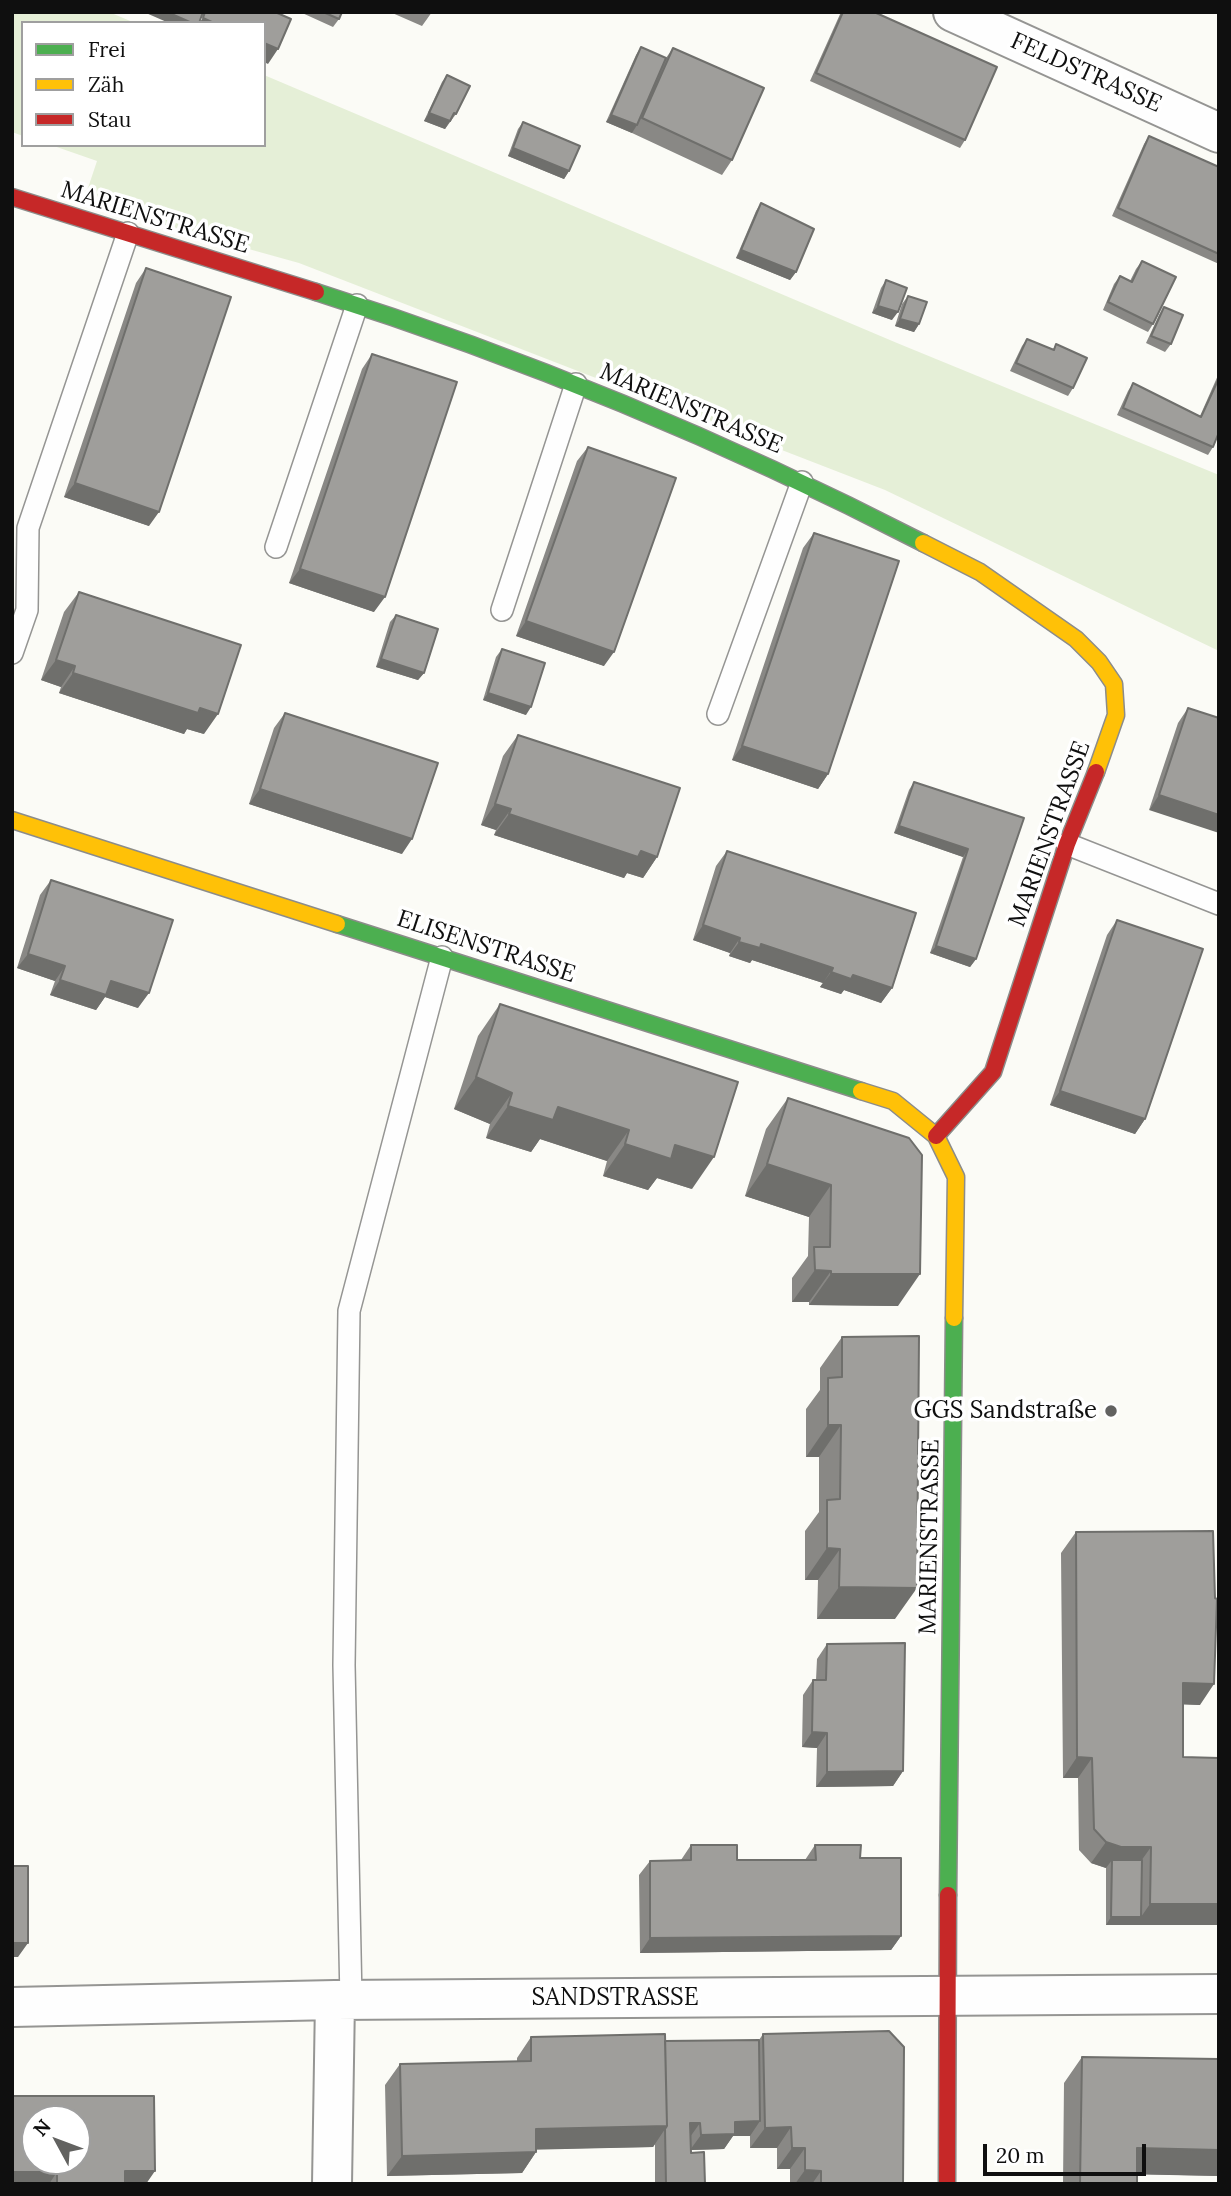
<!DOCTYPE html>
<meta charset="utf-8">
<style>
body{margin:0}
#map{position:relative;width:1231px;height:2196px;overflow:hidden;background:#fbfbf6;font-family:Lora,serif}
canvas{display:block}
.frame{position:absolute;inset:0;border:14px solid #0f0f0f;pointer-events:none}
.legend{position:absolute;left:21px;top:21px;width:245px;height:126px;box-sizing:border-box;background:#fff;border:2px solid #9f9f9f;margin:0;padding:9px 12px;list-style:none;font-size:21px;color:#0f0f0f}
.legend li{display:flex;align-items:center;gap:14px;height:35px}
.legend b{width:35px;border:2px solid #9f9f9f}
.north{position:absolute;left:21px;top:2105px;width:70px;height:70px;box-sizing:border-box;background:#fff;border:2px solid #9f9f9f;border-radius:50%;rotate:311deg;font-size:19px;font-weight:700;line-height:28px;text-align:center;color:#0f0f0f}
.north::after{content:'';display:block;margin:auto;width:24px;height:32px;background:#626260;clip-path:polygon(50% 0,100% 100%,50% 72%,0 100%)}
.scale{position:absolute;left:983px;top:2144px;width:163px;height:32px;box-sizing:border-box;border:4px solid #0f0f0f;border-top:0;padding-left:9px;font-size:21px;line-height:24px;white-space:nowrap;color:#0f0f0f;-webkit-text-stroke:5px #fff;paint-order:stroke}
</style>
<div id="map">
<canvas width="1231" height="2196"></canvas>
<div class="frame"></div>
<ul class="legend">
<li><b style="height:9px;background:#4caf50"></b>Frei</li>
<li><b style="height:9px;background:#ffc107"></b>Zäh</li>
<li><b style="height:9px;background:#c62828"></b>Stau</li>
</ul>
<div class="north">N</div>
<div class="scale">20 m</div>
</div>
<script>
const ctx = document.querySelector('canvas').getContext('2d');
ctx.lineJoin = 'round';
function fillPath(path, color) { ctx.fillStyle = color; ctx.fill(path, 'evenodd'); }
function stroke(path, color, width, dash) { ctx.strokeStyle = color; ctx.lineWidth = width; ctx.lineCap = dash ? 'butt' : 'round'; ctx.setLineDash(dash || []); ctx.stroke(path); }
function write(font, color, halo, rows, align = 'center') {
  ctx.font = font + ' Lora,serif'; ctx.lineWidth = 7; ctx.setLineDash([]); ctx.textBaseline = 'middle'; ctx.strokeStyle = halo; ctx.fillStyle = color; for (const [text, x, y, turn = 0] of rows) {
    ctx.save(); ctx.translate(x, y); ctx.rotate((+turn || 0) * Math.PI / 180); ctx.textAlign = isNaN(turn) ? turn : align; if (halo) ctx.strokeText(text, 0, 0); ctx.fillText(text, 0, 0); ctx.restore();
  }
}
const green = new Path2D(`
 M12,12H109L135,23H23V136L12,132Z
 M264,75L897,343L1219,475V651L885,490L299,263L83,203L97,161L51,145H264Z`);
const lane = new Path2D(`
 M276,547L357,305
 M502,610L576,384
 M12,653L27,610L28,528L128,233
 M718,714L802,482
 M1067,844L1219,904
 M351,2000L344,1665L349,1311L442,957`);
const street = new Path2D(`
 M953,12L1219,133
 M12,2007L335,2000L1219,1994
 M332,2184L335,2000`);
const fast = new Path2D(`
 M316,292C525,358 729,443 923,543
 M337,924L861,1091
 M948,1895L954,1318`);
const slow = new Path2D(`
 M923,543L980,572L1076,639L1099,662L1114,684L1116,715L1096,772
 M12,820L337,924
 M861,1091L893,1101L936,1136L956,1177L954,1318`);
const jam = new Path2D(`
 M12,197L316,292
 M936,1136L993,1072L1067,844L1096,772
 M947,2184L948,1895`);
const wall = new Path2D(`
 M300,12H342L339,19L333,27Z
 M390,12H432L422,26Z
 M841,12H874L965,140L960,148L810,81Z
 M641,47L666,58L673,48L732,160L722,175L632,133L606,122L636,55Z
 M447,75L456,114L445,129L424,121L442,82Z
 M523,122L569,171L564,179L508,156L518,129Z
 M1149,136L1219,167V264L1112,216L1144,144Z
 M761,203L796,272L790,280L736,258L756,211Z
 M1142,261L1153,324L1148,332L1103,310L1114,284L1120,276L1130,281L1136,269Z
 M146,268L149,526L64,497L136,283Z
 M886,280L892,320L872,313L881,288Z
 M908,296L919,324L914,332L895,326L902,304Z
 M1164,307L1171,344L1165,352L1146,343L1159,315Z
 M1027,339L1053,349L1056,344L1073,388L1068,396L1010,371L1022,346Z
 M372,354L374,612L289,583L362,369Z
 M1219,373V432L1213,447L1208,455L1117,415L1128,391L1133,383L1200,416Z
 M588,447L604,666L516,636L577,461Z
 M814,533L828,774L818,789L732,760L803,548Z
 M79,592L204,734L187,729L184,734L59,693L61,687L41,680L64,612Z
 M396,615L424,673L418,680L376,667L390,622Z
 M502,649L526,715L483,700L496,657Z
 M1188,708L1219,718L1149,810L1178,723Z
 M285,713L402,854L249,804L274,728Z
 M518,735L657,857L643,878L627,873L624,878L494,835L496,830L481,825L503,756Z
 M914,782L1024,818L976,959L970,967L930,953L963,857L894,833L909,790Z
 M727,851L892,988L881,1003L844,990L841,994L820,987L823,983L752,960L750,963L729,956L730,953L693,940L716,866Z
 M51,880L138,1008L105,997L96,1010L50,995L55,981L17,968L40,895Z
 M1117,920L1145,1119L1135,1134L1050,1105L1107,935Z
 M500,1004L692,1189L657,1178L648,1190L603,1176L607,1161L540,1139L531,1152L486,1138L490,1124L454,1109L478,1036Z
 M788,1098L898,1306L809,1305V1302H792V1278L808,1256L809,1217L745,1196L766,1129Z
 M842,1337L895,1619H817L818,1580H805V1531L819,1512V1457H806V1409L820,1390V1368Z
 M1076,1532L1200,1705L1183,1704V1757L1219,1758V1925H1106V1868L1091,1863L1079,1850L1078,1778H1063L1061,1553Z
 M827,1644L903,1771L893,1786L816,1787L817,1748L802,1747L803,1695L813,1680H816L817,1659Z
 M691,1845L737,1860H805L815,1845L860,1858L901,1936L891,1950L640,1953L639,1875L650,1861L681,1860Z
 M763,2034L903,2184H790V2169H777V2148H750V2136H733L724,2149L691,2150V2153L705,2184H655V2144L653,2147L536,2149V2152L522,2173L387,2176L385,2085L400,2064L517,2061V2058L531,2037L665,2041L759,2040Z
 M1082,2057L1219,2059V2176L1137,2174V2184H1063L1064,2083Z
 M12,2096L146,2184H12Z`);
const shadedWall = new Path2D(`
 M147,12H167L192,23H169L146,13Z
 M203,18L214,23H199Z
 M264,43L278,49L268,64L264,62Z
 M429,113L450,121L445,129L424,121Z
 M611,115L637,125L632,133L606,122Z
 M513,148L569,171L564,179L508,156Z
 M741,250L796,272L790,280L736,258Z
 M878,306L898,312L892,320L872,313Z
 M900,319L919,324L914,332L895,326Z
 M75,483L159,512L149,526L64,497Z
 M300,569L385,597L374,612L289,583Z
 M526,621L614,652L604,666L516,636Z
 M381,659L424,673L418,680L376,667Z
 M56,660L75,666L61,687L41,680Z
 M73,673L200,708L218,714L204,734L187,729L184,734L59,693Z
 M488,693L531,707L526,715L483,700Z
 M742,746L828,774L818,789L732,760Z
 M260,789L412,839L402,854L249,804Z
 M1159,795L1219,815V833L1149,810Z
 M495,804L511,809L496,830L481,825Z
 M509,814L641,851L657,857L643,878L627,873L624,878L494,835Z
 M899,826L968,849L963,857L894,833Z
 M703,925L740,938L730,953L693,940Z
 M739,942L761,944L833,968L823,983L752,960L750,963L729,956Z
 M936,946L976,959L970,967L930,953Z
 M28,954L65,966L55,981L17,968Z
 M831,972L853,975L892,988L881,1003L844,990L841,994L820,987Z
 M60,980L111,981L149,993L138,1008L105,997L96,1010L50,995Z
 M476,1077L512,1093L490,1124L454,1109Z
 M1060,1091L1145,1119L1135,1134L1050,1105Z
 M508,1106L558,1107L629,1130L607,1161L540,1139L531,1152L486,1138Z
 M625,1144L675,1145L714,1157L692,1189L657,1178L648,1190L603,1176Z
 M767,1164L831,1185L809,1217L745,1196Z
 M815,1270L831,1271L809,1302H792Z
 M831,1274H920L898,1306L809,1305Z
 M828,1425H841L819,1457H806Z
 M827,1548L840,1549L818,1580H805Z
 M839,1587L917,1588L895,1619H817Z
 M1183,1683L1214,1684L1200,1705L1169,1704Z
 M812,1732L827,1733L817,1748L802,1747Z
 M1077,1757L1092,1758L1078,1778H1063Z
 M903,1771L893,1786L816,1787L827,1772Z
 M1106,1842L1151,1847L1136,1868L1112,1860L1106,1868L1091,1863Z
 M1150,1904H1219V1925H1106L1111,1917H1141Z
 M901,1936L891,1950L640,1953L650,1938Z
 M12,1943H28L18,1957H12Z
 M760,2121L750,2136H733L724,2149L690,2150L701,2135L735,2122Z
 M690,2123H700L690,2137Z
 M667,2126L653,2147L522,2150L536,2129Z
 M791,2127L777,2148H750L765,2128Z
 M792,2148H805L790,2169H777Z
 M1137,2148L1219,2150V2176L1120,2174Z
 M536,2152L522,2173L387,2176L402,2156Z
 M805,2170L821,2171L812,2184H795Z
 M125,2171H155L146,2184H117Z
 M12,2172H57L49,2184H12Z`);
const building = new Path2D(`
 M167,12H203L199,23H192Z
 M205,12H275L291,19L278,49L264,43V23H214L203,18Z
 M323,12H342L339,19Z
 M843,12H874L997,67L965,140L816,73Z
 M641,47L666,58L637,125L611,115Z
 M673,48L764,88L732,160L642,118Z
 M447,75L470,86L456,114L454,113L450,121L429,113Z
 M523,122L580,146L569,171L513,148Z
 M1149,136L1219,167V254L1118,208Z
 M761,203L814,229L796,272L741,250Z
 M1142,261L1176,277L1153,324L1108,302L1120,276L1132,282Z
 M146,268L231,297L159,512L75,483Z
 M886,280L907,288L898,312L878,306Z
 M908,296L927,302L919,324L900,319Z
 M1164,307L1183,315L1171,344L1151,336Z
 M1027,339L1054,350L1056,344L1087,358L1073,388L1016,363Z
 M372,354L457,382L385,597L300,569Z
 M1219,378V432L1213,447L1123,408L1133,383L1201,417Z
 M588,447L676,478L614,652L526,621Z
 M814,533L899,561L828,774L742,746Z
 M79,592L241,645L218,714L200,708L198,713L73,673L75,666L56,660Z
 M396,615L438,629L424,673L381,659Z
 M502,649L545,663L531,707L488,693Z
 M1188,708L1219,718V815L1159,795Z
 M285,713L438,763L412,839L260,789Z
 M518,735L680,788L657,857L641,851L638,857L509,814L511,809L495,804Z
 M914,782L1024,818L976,959L936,946L968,849L899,826Z
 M727,851L916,913L892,988L853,975L851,979L831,972L833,968L761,944L760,948L739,942L740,938L703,925Z
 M51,880L173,920L149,993L111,981L106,995L60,980L65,966L28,954Z
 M1117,920L1203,949L1145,1119L1060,1091Z
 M500,1004L738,1082L714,1157L675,1145L671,1159L625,1144L629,1130L558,1107L553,1120L508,1106L512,1093L476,1077Z
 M788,1098L909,1138L922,1155L920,1274H831V1271L815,1270L814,1247H830L831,1185L767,1164Z
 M919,1336L917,1588L839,1587L840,1549L827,1548V1500L840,1499L841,1425H828V1378L842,1377V1337Z
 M1213,1531L1215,1598L1217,1599L1214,1684L1183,1683V1757L1219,1758V1904H1150L1151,1847H1121L1106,1842L1094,1829L1092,1758L1077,1757L1076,1532Z
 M905,1643L903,1771L827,1772V1733L812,1732L813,1680H826L827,1644Z
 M691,1845H737V1860H816L815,1845H861L860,1858H901V1936L650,1938V1861L691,1860Z
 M1112,1860H1142L1141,1917H1111Z
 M12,1866H28V1943H12Z
 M889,2031L904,2047L903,2184H821V2171L805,2170V2148H792L791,2127L765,2128L763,2034Z
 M665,2034L667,2126L536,2129V2152L402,2156L400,2064L531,2061V2037Z
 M759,2040L760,2121L735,2122V2134L701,2135L700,2123H690L691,2153L704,2152L705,2184H666L665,2129L667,2126L665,2041Z
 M1082,2057L1219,2059V2150L1137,2148V2184H1080Z
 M12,2096H154L155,2171H125V2184H57V2172H12ZM35,2119H77V2161H35Z`);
const markers = [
 [1111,1411,7,"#626260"]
];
const streetNames = [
 ["FELDSTRASSE",1086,73,24],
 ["MARIENSTRASSE",155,218,17],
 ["MARIENSTRASSE",691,409,23],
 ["MARIENSTRASSE",1050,834,-70],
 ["ELISENSTRASSE",486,947,18],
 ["MARIENSTRASSE",930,1537,-89],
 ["SANDSTRASSE",615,1998]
];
const poiNames = [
 ["GGS Sandstraße",1097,1411]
];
fillPath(green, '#e5efd7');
stroke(lane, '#959593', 24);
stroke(street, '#959593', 42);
stroke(fast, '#8c8c8a', 19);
stroke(slow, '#8c8c8a', 19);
stroke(jam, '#8c8c8a', 19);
stroke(lane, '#fefefe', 21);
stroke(street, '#fefefe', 38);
stroke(fast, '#4caf50', 16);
stroke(slow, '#ffc107', 16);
stroke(jam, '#c62828', 16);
fillPath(wall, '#898885');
fillPath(shadedWall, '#6f6f6c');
fillPath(building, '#9f9e9b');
stroke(building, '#6f6f6c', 2);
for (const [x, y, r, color] of markers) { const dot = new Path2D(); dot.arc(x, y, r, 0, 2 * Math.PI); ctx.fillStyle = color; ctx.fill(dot); stroke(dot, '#fff', 2.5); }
write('24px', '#0f0f0f', '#fff', streetNames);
write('24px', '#0f0f0f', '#fff', poiNames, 'right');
</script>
